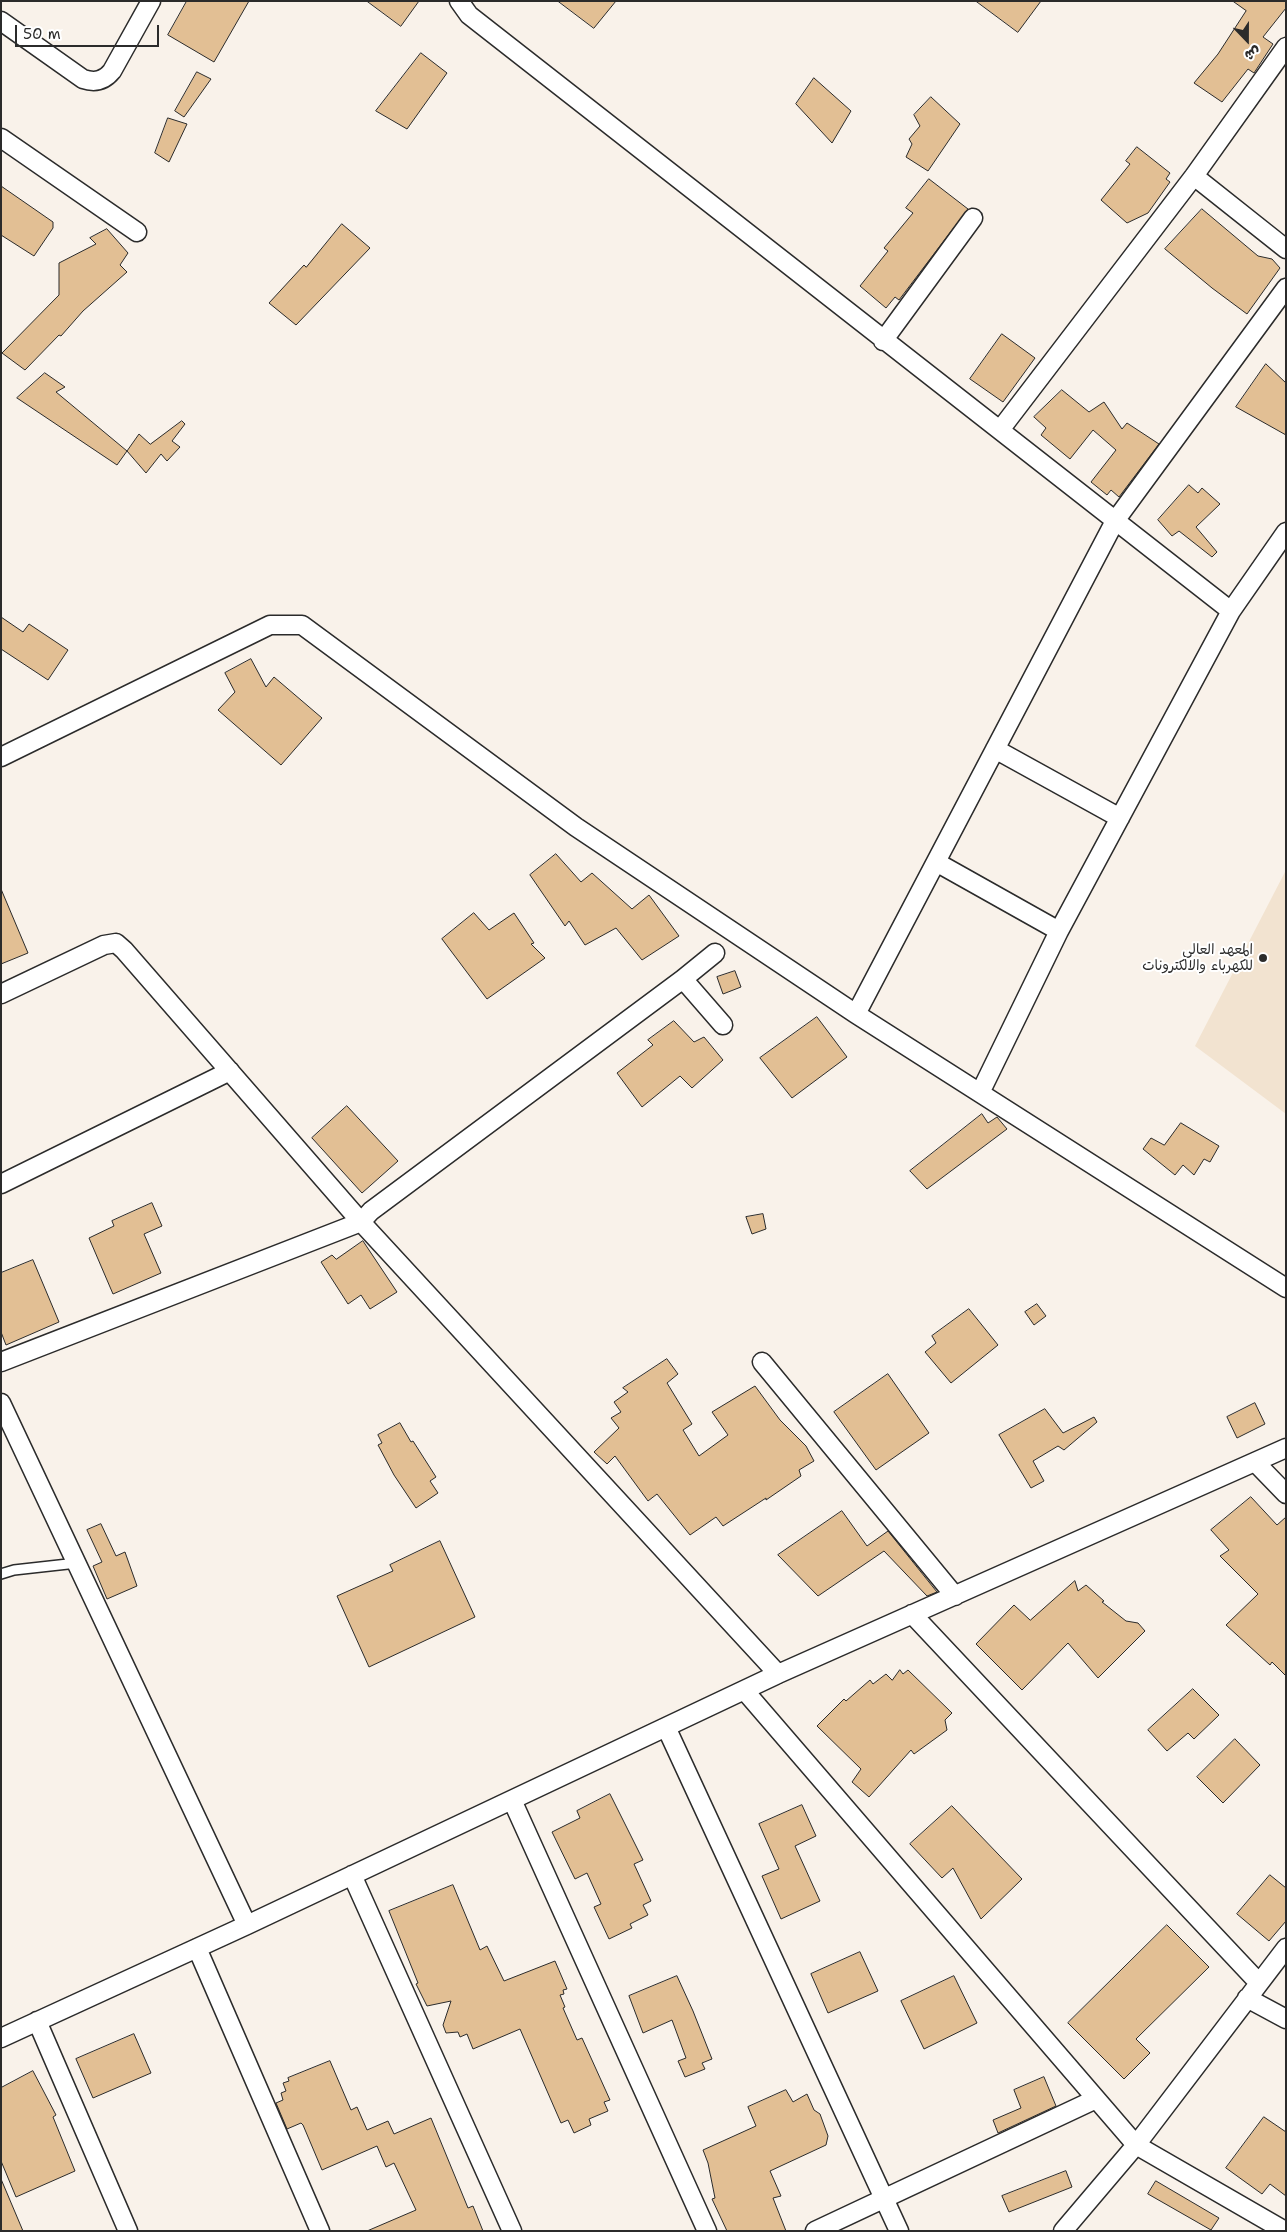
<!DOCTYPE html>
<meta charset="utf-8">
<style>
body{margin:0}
#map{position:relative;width:1287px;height:2232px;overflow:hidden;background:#f9f2ea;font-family:"Shantell Sans","Playpen Sans Arabic",sans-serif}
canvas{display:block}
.frame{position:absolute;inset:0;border:2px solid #2b2b2b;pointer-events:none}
.north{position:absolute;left:1222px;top:15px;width:50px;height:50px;-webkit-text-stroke:4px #fff;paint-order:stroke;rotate:158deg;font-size:14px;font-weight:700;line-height:20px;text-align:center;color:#2b2b2b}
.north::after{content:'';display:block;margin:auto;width:18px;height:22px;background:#2b2b2b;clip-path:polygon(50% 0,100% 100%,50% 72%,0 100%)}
.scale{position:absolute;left:15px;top:25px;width:144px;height:22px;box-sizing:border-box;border:2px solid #2b2b2b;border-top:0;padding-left:6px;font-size:15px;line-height:18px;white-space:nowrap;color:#2b2b2b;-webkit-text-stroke:4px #fff;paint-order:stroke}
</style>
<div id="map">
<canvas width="1287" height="2232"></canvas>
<div class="frame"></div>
<div class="north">ش</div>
<div class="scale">50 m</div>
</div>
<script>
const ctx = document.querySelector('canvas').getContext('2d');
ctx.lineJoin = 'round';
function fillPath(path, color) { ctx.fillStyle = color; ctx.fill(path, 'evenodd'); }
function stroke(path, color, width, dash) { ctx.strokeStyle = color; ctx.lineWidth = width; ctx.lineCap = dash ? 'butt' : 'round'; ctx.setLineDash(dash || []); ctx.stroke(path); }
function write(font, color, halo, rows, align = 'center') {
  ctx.font = font + ' "Shantell Sans","Playpen Sans Arabic",sans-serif'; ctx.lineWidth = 4; ctx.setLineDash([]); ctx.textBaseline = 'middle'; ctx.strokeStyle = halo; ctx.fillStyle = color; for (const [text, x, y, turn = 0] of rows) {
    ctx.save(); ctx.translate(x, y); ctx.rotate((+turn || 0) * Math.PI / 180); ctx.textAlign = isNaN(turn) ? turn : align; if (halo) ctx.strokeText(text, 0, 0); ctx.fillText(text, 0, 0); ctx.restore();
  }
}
const built = new Path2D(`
 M1286,870V1114L1195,1046Z`);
const building = new Path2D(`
 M187,1H249L214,62L168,35Z
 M367,1H419L401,26Z
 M558,1H616L594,28Z
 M976,1H1041L1018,32Z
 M1233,1H1286V8L1263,37L1273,44L1254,73L1248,69L1222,102L1194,83L1218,54L1246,11Z
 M421,53L447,73L407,129L376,111Z
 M197,72L211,79L184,117L175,111Z
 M814,78L851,111L832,143L796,104Z
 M931,97L960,124L928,171L906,157L912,144L909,139L920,126L914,115Z
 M168,118L187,124L169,162L155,153Z
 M1137,147L1170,173L1166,179L1170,182L1148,213L1127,223L1101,200L1130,164L1126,161Z
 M929,179L968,209L899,300L895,297L886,308L860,286L888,251L884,248L913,213L906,208Z
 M1,186L53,222V228L34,256L1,235Z
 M1202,209L1258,256L1272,259L1280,268L1247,314L1212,288L1165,249Z
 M342,224L370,248L296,325L269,303L304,265L306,267Z
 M107,229L128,253L120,265L127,272L83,311L61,336L59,335L25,370L2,353L59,295V263L96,244L90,238Z
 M1002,334L1035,358L1003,402L970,379Z
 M1266,364L1286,383V435L1236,407Z
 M45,373L65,387L56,392L127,451L117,465L17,398Z
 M1062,390L1089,412L1104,402L1122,429L1127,423L1159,444L1119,497L1111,490L1107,495L1091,482L1116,450L1093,430L1070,459L1041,435L1046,428L1034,417Z
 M182,421L185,424L172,441L180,447L167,461L161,454L146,473L127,451L139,434L150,444Z
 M1189,485L1198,493L1202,488L1220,504L1196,527L1217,552L1212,557L1179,531L1172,536L1158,520Z
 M1,617L23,632L29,624L68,650L48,680L1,649Z
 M251,659L266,687L274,677L322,718L281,765L218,710L235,692L225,673Z
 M556,854L581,882L592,873L632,909L649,895L679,936L642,960L616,928L585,945L569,921L565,926L530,875Z
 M1,889L28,953L1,964Z
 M474,913L489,930L514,913L534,943L531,944L545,958L487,999L442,939Z
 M735,971L741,987L723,994L717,977Z
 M817,1017L847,1057L792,1098L760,1058Z
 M674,1021L694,1042L704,1037L723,1060L692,1088L680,1076L642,1107L617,1073L653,1045L648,1040Z
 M347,1106L398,1161L362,1193L312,1138Z
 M982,1114L988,1123L997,1117L1007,1129L927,1189L910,1171Z
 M1181,1123L1219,1146L1210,1162L1204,1159L1194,1175L1183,1165L1175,1175L1143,1149L1151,1138L1164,1145Z
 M152,1203L162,1226L144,1234L161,1273L113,1294L89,1238L114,1226L112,1221Z
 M763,1214L766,1229L752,1234L746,1217Z
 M363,1241L397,1292L370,1309L361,1295L348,1304L321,1262L332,1255L336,1259Z
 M33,1260L59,1322L6,1345L1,1332V1273Z
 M1037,1304L1046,1316L1034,1325L1025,1312Z
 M969,1309L998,1345L951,1383L925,1352L936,1343L932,1336Z
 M667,1359L678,1374L667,1383L692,1424L683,1430L699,1456L728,1435L712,1412L755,1386L780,1420L806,1446L814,1461L799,1470L801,1476L766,1500V1498L723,1526L716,1517L690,1535L657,1494L648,1501L615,1456L607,1464L594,1452L619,1428L611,1418L621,1412L614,1402L628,1392L623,1388Z
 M888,1374L929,1433L876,1470L834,1412Z
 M1255,1403L1265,1424L1237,1438L1227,1417Z
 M1045,1409L1063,1433L1094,1417L1097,1422L1064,1450L1058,1446L1033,1461L1044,1481L1031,1488L999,1435Z
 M400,1423L411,1442L413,1441L436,1477L430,1481L438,1493L416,1508L394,1475L378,1445L382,1443L378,1435Z
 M1251,1497L1277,1525L1286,1517V1676L1272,1662L1270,1665L1226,1625L1258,1594L1220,1556L1229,1550L1211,1530Z
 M842,1511L867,1546L888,1531L937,1592L927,1596L884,1551L818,1596L778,1555Z
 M101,1524L116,1556L125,1552L137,1586L107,1599L93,1566L102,1562L87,1530Z
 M440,1541L475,1617L369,1667L337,1596L393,1571L390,1565Z
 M1075,1581L1078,1591L1086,1585L1104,1601L1102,1602L1126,1621L1138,1623L1145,1631L1098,1678L1068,1643L1022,1690L976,1644L1014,1605L1030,1620Z
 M900,1670L903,1674L908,1670L952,1713L945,1720L947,1730L914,1754L911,1750L869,1797L852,1782L861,1769L817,1726L844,1699L846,1701L870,1680L873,1684L886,1674L892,1680Z
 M1193,1689L1219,1715L1194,1739L1188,1733L1167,1751L1148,1730Z
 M1235,1739L1260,1765L1223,1803L1197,1777Z
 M610,1794L643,1860L634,1864L651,1901L643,1905L648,1915L630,1924L632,1928L609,1939L594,1907L601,1904L587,1873L575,1879L552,1832L580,1818L577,1811Z
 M802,1805L816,1836L795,1846L820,1901L781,1919L762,1876L779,1869L759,1824Z
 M952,1806L1022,1879L981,1919L953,1868L942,1878L910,1844Z
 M1270,1875L1286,1888V1921L1269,1941L1237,1914Z
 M453,1885L480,1950L487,1946L504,1981L555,1961L567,1989L563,1990L564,1994L560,1995L565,2007L563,2008L577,2040L582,2038L610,2100L604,2102L608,2111L589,2119L591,2125L574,2133L568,2120L561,2123L520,2029L473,2049L467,2034L460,2037L458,2032L446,2033L443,2025L451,2001L427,2006L416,1984L418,1983L389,1911Z
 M1167,1925L1209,1967L1136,2039L1150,2053L1124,2079L1068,2023Z
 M860,1952L878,1991L828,2013L811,1974Z
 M677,1976L693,2011L712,2059L702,2063L705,2069L685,2077L678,2061L686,2058L672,2020L643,2033L629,1996Z
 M954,1976L977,2023L924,2049L901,2001Z
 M134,2034L151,2073L93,2098L76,2059Z
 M330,2061L351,2110L357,2107L367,2130L388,2121L394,2134L431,2118L468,2208L473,2206L483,2231H367L416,2210L394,2163L386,2167L377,2146L322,2170L303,2125L301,2123L287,2129L276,2103L283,2100L281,2093L286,2091L283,2083L289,2081L288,2078Z
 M33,2071L56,2115L53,2117L75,2171L16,2197L1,2161V2088Z
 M1044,2077L1056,2106L998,2133L993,2120L1021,2108L1014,2090Z
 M786,2090L793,2102L807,2094L814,2110L820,2114L828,2136L826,2145L770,2171L781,2196L773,2198L786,2231H727L712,2199L715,2198L708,2163L703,2150L756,2126L748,2107Z
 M1264,2117L1286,2132V2196L1270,2184L1262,2194L1226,2168Z
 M1066,2171L1072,2187L1009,2212L1002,2196Z
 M1,2179L23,2231H1Z
 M1156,2181L1219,2218L1211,2230L1148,2194Z`);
const service = new Path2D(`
 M1,1574L14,1570L77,1563`);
const minor = new Path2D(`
 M459,1L469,15L1231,611
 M1,21L83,79C95,83 104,81 112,71L151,1
 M1,138L137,232
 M1194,176L1286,249
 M883,341L973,218
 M1000,430L1194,176L1286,47
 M995,749L1120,818
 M1,757L270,625H302L576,827L856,1014L1286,1288
 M936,862L1059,931
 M683,979L715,953
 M1,994L104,945L116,943L124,950L361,1222L778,1674
 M856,1014L1115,521L1286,288
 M980,1093L1059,931L1231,611L1286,532
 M1,1184L230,1071
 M1,1362L361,1222L371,1211L683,979L723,1025
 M762,1362L955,1596
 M1,1403L247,1925
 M1255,1462L1286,1494
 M912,1614L1259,1983
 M744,1690L1136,2145L1285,2231
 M666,1727L899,2231
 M512,1800L707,2231
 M352,1875L512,2231
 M197,1948L320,2231
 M1247,1998L1286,2019
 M37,2021L128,2231
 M1,2038L247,1925L778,1674L1286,1448
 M815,2231L1096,2099
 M1063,2231L1136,2145L1286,1948`);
const markers = [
 [1263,958,5,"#2b2b2b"]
];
const poiNames = [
 ["المعهد العالي",1253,950],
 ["للكهرباء والالكترونات",1253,966]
];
fillPath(built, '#f2e3d0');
fillPath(building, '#e2bf94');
stroke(building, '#2b2b2b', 1);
stroke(service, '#2b2b2b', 12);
stroke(minor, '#2b2b2b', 21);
stroke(service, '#fff', 9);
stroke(minor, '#fff', 18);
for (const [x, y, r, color] of markers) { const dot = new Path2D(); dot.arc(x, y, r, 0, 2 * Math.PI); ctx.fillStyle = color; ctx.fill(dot); stroke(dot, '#fff', 2); }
write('14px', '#2b2b2b', '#fff', poiNames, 'right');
</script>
